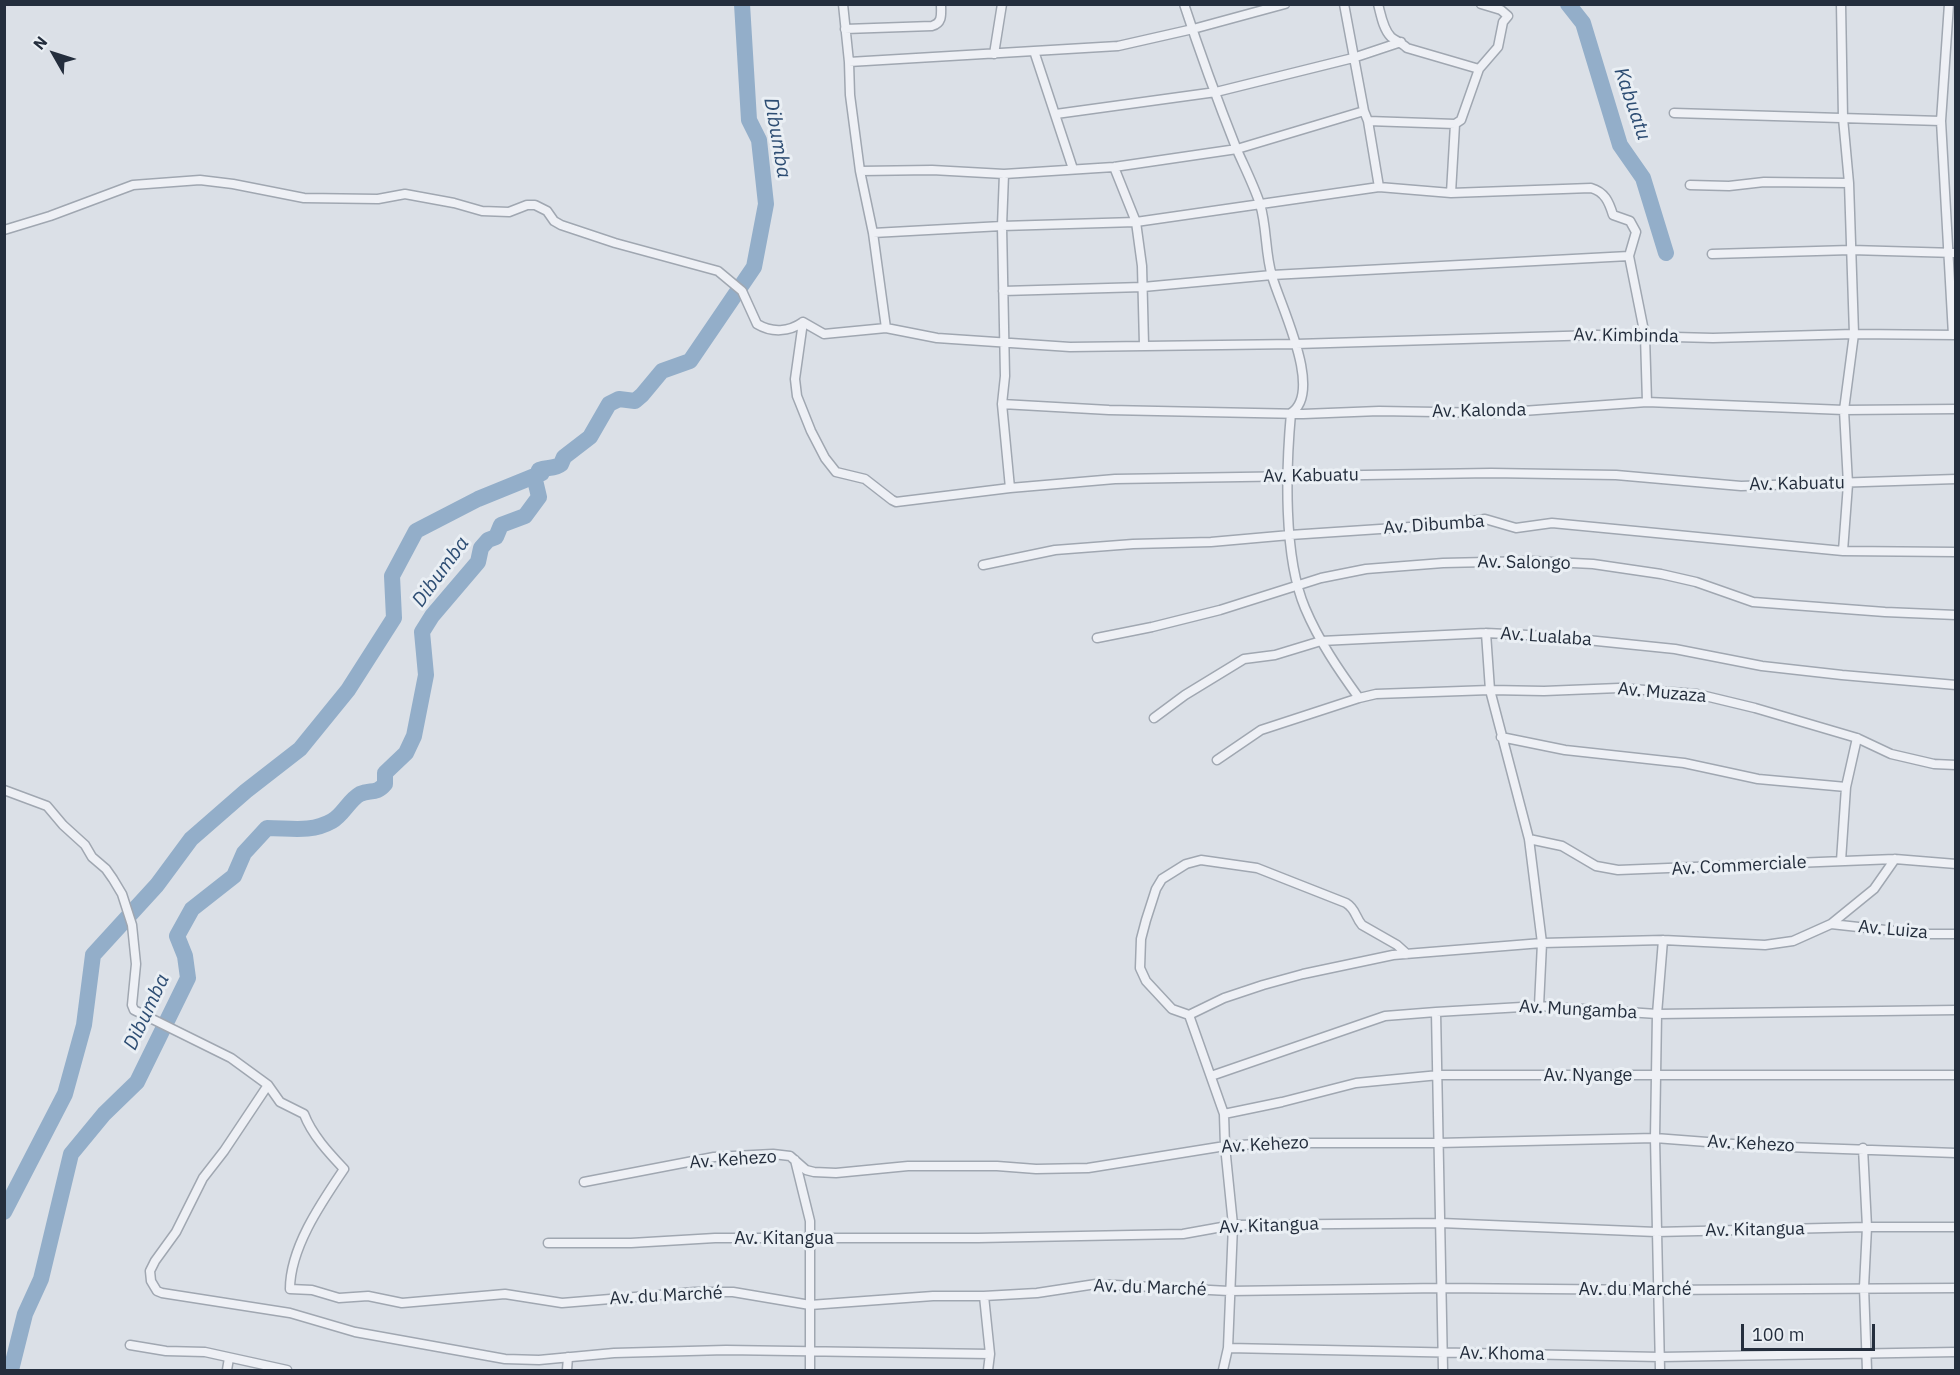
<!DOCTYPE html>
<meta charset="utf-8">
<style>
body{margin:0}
#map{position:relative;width:1960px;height:1375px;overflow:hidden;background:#dbe0e7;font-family:"IBM Plex Sans",sans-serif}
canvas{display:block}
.frame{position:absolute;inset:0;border:6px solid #242e3d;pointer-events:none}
.north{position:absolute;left:24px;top:24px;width:60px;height:60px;-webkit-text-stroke:4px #eaeff4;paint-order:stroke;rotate:309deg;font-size:16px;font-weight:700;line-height:24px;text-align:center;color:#242e3d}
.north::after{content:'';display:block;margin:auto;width:21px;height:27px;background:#242e3d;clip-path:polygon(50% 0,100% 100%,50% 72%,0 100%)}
.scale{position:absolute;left:1741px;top:1324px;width:134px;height:27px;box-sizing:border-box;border:3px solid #242e3d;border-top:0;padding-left:8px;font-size:18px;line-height:21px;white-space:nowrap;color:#242e3d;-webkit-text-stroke:4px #eaeff4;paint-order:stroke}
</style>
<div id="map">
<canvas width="1960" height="1375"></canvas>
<div class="frame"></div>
<div class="north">N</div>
<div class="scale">100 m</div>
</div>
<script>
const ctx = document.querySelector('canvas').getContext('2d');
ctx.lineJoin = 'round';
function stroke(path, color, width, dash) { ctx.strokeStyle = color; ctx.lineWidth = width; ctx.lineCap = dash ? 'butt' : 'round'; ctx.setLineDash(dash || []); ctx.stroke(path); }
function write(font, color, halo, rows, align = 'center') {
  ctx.font = font + ' "IBM Plex Sans",sans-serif'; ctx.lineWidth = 6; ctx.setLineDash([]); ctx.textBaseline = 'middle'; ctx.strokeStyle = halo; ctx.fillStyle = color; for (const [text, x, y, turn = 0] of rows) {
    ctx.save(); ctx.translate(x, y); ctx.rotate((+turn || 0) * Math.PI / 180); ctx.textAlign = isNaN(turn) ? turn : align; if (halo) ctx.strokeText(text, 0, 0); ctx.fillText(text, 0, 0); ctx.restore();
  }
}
const river = new Path2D(`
 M1568,4L1583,23L1620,145L1643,178L1666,253
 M4,1212L65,1094L84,1025L93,955L157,885L191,839L246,791L300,749L348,690L394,618L392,576L416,531L478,499L542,473
 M11,1370L25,1314L41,1279L71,1154L104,1114L137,1082L188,978L185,956L177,936L192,909L234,876L244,853L267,828C290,828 311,833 332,821C343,815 349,800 360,794C370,789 376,795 385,784V773L406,753L414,736L426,675L422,632L432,616L478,562L481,548L488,540L496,537L501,525L525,516L539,497L535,480L539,470C547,467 555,469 561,464L564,457L590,437L609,404L619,399L635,401L642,395L662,371L690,361L754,267L766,204L759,140L749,120L742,4`);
const street = new Path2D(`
 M843,4L849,62L850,95L860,171L873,233L886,328
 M1184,4C1200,53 1218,102 1237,150C1245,168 1254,186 1260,204C1267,227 1265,253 1272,276C1280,305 1324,392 1291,413C1286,468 1283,556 1305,608C1319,641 1338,669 1359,698
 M1344,4L1364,111L1368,121L1379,187
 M1378,4C1381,15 1383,29 1391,37C1396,41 1402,43 1407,48L1479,69
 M1841,4L1843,118L1849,183L1854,334L1844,410L1848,484L1843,551
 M1949,4L1941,121L1953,335
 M845,29L932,26C943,23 941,14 941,4
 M1034,51L1073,169
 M994,54L1002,4
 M849,62L1118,46L1193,29L1285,4
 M1674,113L1941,121
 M1056,114L1216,92L1353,58L1401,42
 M1368,121L1455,124
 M1114,167L1136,222L1142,266L1144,345
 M860,171L932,170L1004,174L1114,167L1237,149L1364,111
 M1004,174L1002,226L1005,376L1002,404L1010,488
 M1690,185L1729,186L1764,182L1849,183
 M1451,193L1455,124L1461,120L1479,69L1498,47L1503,22L1508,16L1501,10L1481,4
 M4,230L50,216L133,185L200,180L233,184L304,198L378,199L405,194L454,203L482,211L509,212L527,205H535L547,211L554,221L561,225L615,243L718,271L742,291L757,324C772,333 789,332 803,322L824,334L886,328L937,338L1070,347L1296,344L1597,335L1713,338L1854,334L1956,335
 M873,233L1002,226L1136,222L1379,187L1451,193L1591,188C1605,192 1609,202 1613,215L1630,221L1636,232L1629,256L1645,336L1647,402
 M1712,254L1851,250L1956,253
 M1003,291L1143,287L1272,275L1629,256
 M803,322L795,379L797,396L811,431L825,458L836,472L865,479L892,500L896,502L1010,488L1115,479L1491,473L1616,475L1741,486L1956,479
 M1002,404L1109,410L1303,414L1379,411L1495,413L1647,402L1844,410L1956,409
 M983,565L1055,550L1133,544L1211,542L1290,535L1455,524L1485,519L1516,528L1552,523L1843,551L1956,552
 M1486,633L1490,690L1529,839L1542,943L1539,1006
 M1097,638L1152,627L1220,610L1321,578L1366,569L1443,563L1532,561L1593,564L1661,574L1696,582L1753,602L1885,612L1956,615
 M1154,718L1185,695L1244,659L1275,655L1321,641L1486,633L1548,636L1675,649L1762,666L1842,675L1956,685
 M1501,737L1565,750L1684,763L1758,779L1846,787
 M1217,760L1261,730L1359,698L1376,694L1490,690L1544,691L1619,688L1697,694L1755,708L1857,738L1891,754L1934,764L1956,765
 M4,790L47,806L63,825L85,845L92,857L106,869L113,879L122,894L132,925L136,964L132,1005L134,1010L231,1058L268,1085L280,1102L304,1114C312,1135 329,1153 344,1169C321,1203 290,1248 290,1289L312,1290L339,1298L368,1296L402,1303L505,1294L562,1303L695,1292H733L810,1305L933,1296H984L1037,1293L1096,1284L1229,1291L1441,1288L1658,1290L1956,1288
 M1529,839L1562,846L1596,866L1618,870L1895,859L1956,864
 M1841,861L1846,787L1857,738
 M1831,924L1922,934H1956
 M1407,954L1397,945L1362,925C1355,917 1356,909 1346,903L1257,868L1201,860L1186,864L1162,879L1156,889L1146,920L1141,939L1140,968L1146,981L1172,1009L1189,1015L1224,998L1263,985L1303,974L1393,955L1542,943L1663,940L1765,945L1793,941L1831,924L1874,889L1895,859
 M1436,1012L1443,1370
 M1189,1015L1224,1114L1225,1146L1233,1225L1228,1348L1223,1370
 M1211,1076L1385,1016L1436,1012L1539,1006L1657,1014L1956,1010
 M268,1085L224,1151L203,1178L176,1232L155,1261L150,1271L151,1281L157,1291L162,1293L290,1313L355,1332L505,1359L539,1360L614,1353L726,1350L990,1354
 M1224,1114L1282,1102L1356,1083L1439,1075H1956
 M1863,1148L1867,1227L1864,1287L1867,1370
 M795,1160L810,1221V1370
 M584,1182L714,1157L773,1154L790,1156L806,1170L814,1172L836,1173L908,1166H997L1036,1169L1088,1168L1225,1146L1272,1143H1438L1655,1138L1759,1146L1956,1153
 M548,1243H631L715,1238H978L1183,1234L1233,1225L1441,1223L1656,1232L1867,1227H1956
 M984,1296L990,1354L988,1370
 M130,1345L166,1351L205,1352L287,1370
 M1228,1348L1660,1357L1956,1352
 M227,1370L229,1358
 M567,1370L568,1357
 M1660,1370L1655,1138L1657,1014L1663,940`);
const streetNames = [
 ["Av. Kimbinda",1626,336,1],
 ["Av. Kalonda",1479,411,-1],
 ["Av. Kabuatu",1311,476,-1],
 ["Av. Kabuatu",1797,484,-1],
 ["Av. Dibumba",1434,525,-4],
 ["Av. Salongo",1524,563,1],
 ["Av. Lualaba",1546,637,4],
 ["Av. Muzaza",1662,693,5],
 ["Av. Commerciale",1739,866,-3],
 ["Av. Luiza",1893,930,5],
 ["Av. Mungamba",1578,1010,3],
 ["Av. Nyange",1588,1076],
 ["Av. Kehezo",1751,1144,3],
 ["Av. Kehezo",1265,1145,-3],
 ["Av. Kehezo",733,1160,-4],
 ["Av. Kitangua",1269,1226,-2],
 ["Av. Kitangua",1755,1230,-1],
 ["Av. Kitangua",784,1239],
 ["Av. du Marché",1150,1288,2],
 ["Av. du Marché",1635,1290],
 ["Av. du Marché",666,1296,-3],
 ["Av. Khoma",1502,1354,1]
];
const waterNames = [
 ["Kabuatu",1632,104,71],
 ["Dibumba",777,138,80],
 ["Dibumba",441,572,-54],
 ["Dibumba",147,1012,-65]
];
stroke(river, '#93aec9', 16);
stroke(street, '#a0a7b1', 11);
stroke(street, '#eef0f5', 8);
write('18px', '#242e3d', '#eaeff4', streetNames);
write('italic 20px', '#2d4d73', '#eaeff4', waterNames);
</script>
